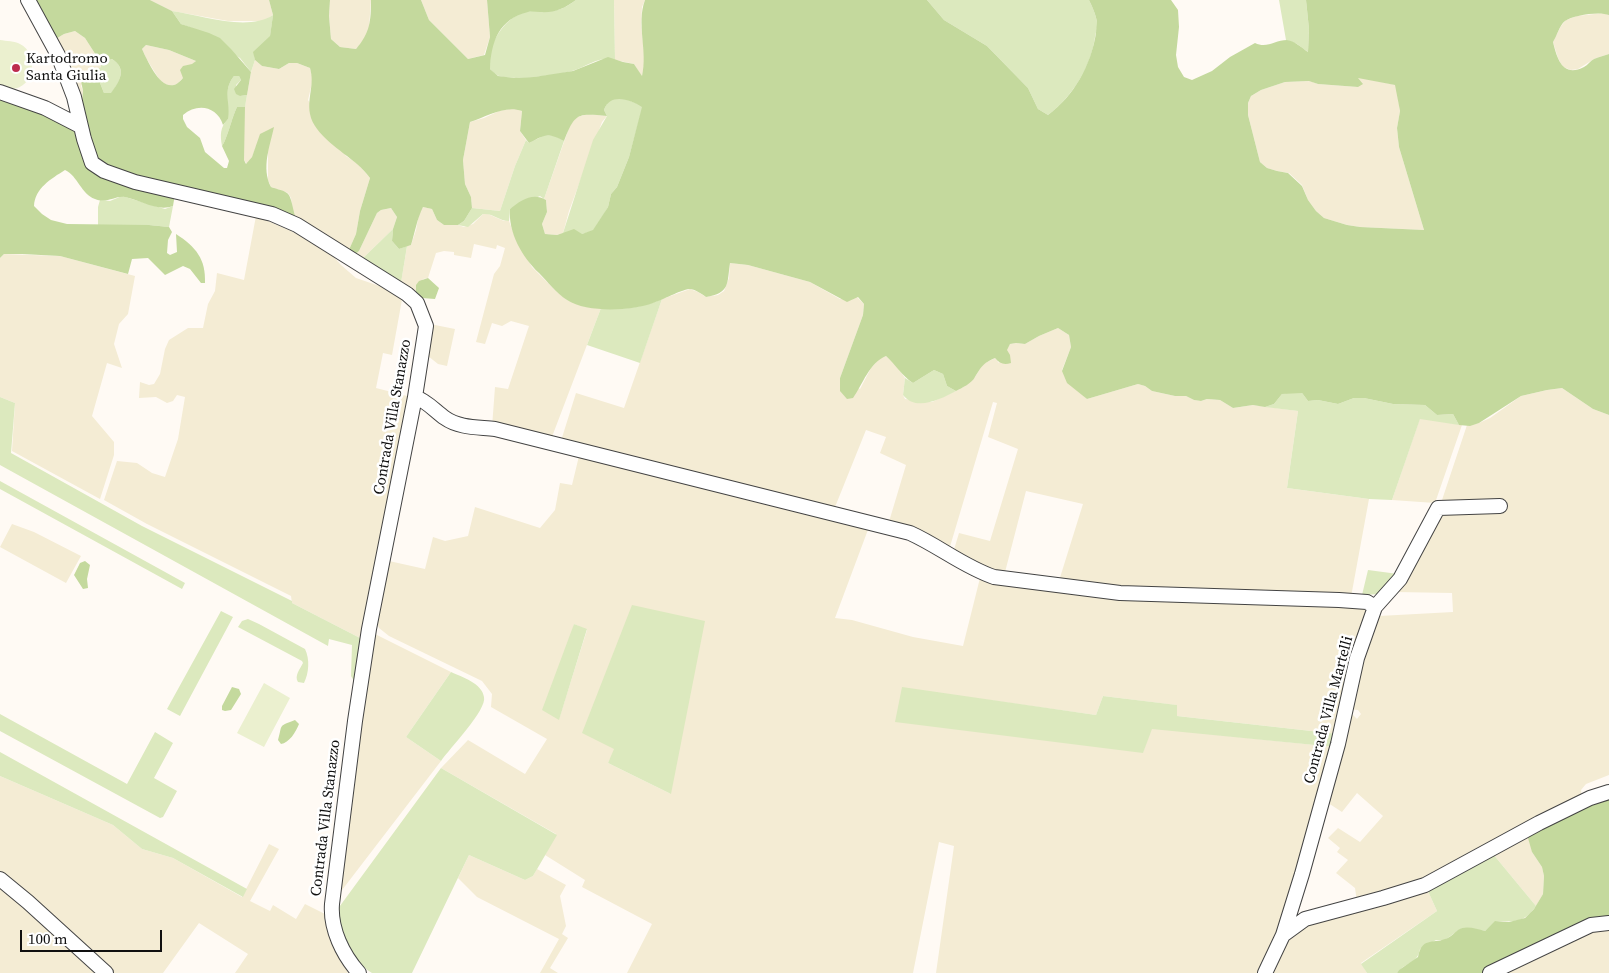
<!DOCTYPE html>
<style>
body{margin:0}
#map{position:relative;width:1609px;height:973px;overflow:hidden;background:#fffaf4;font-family:"Source Serif 4",serif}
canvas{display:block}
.scale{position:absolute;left:20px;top:930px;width:142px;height:22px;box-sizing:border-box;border:2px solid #101010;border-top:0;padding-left:6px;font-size:15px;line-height:18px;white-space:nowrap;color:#101010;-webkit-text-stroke:4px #fff;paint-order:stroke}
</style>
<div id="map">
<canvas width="1609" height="973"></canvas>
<div class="scale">100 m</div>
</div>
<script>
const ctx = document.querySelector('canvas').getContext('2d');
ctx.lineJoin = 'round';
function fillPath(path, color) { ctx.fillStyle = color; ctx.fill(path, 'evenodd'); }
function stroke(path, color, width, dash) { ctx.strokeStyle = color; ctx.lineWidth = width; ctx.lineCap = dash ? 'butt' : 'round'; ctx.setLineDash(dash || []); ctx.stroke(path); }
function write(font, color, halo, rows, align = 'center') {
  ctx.font = font + ' "Source Serif 4",serif'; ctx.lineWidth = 5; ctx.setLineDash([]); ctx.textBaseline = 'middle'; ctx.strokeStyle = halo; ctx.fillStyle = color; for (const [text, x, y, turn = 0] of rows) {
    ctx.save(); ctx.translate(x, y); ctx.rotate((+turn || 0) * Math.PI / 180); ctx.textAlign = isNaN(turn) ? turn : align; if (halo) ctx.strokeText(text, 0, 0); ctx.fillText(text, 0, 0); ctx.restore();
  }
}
const farmland = new Path2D(`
 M150,0H269L273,15L264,21H228L172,11Z
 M330,0H371L369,28L365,39L356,49L340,47L331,39L329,16Z
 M421,0H487L490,37L484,55L468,59L429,20Z
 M614,0H645L642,7L641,25L645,60L642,77L634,64L615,60Z
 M1603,13L1609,15V54L1594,59L1578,69L1571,70L1563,67L1558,58L1553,42L1561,26L1566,20L1577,16Z
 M75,31L85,38L101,63V67L99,68L88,71L81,86L83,91L82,102L54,40L64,34Z
 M146,45L169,50L196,61L192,65H188L183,78L177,84L171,86L165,84L159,79L146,58L142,49Z
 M255,60L262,66L279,69L289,63H297L310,68L313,79L308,100L346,156L358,164L370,178L360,211L356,234L348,252L297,221L293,213L291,198L288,193L271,187L268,180V154L256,147L252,157L247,164L244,160V112L251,72Z
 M1357,77L1396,85L1400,111L1397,128L1399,147L1424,230L1360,227L1347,225L1324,218L1316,211L1308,200L1302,185L1289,173L1277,171L1267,168L1260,162L1248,115V103L1251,96L1261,90L1285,82L1310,81L1318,84L1358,87Z
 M515,108L522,111L520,131L526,140L515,166L500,211L472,208L471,197L465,184L463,160L470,122L484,118L499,111Z
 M588,114L607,116L602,122L569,211L563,233L557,235L545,234L542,224L547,212L546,200L544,199L571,122L577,117Z
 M423,207L432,209L437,220L444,225H458L464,227L473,224L483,214H488L504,221H509L514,234L532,267L555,290L567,300L583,306L601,308L550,442L492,427L495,387L508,389L529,326L511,321L502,326L492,323L485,344L476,342L494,274L500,266L505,248L497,245L496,249L474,244L471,258L454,255V252L444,251L436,253L428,278L423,279L416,293L401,283L407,246L411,245L416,230L419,214Z
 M391,208L397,217L393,229L362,259L354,255L359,251L377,213L381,210Z
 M256,216L291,231L326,248L341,265L356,278L403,294L392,355L383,353L376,388L411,397L362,639L292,603L291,596L147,524L104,500L117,461L137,463L152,473L165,477L178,439L185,397L177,395L173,401L167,403L156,397L139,398L140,382L149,385L154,384L160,374L165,349L169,340L188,328H203L208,304L215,291L217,273L244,280Z
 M4,254L60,256L135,276L128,314L119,324L114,344L122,368L107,363L92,416L114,442V455L100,499L12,451L15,403L0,397V258Z
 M730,263L748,265L810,282L840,299L857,297L864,304L863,315L840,378L860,389L871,368L879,359L886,356L896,365L905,378L903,395L905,399L932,402L962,388L975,377L983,364L995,358L999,363L1010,344L1016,343L1025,344L1039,336L1058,328L1069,335L1071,347L1062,370L1087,399L1138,384L1145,386L1152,391L1175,396H1186L1194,400L1201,401L1207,399L1220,400L1233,408L1253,405L1298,411L1287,488L1369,499L1351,597L1058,584L1083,504L1026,491L1004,576L953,553L959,533L990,541L1018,449L988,437L997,403L993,402L949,550L888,525L906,465L880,453L886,437L866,430L833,512L560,444L576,393L624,408L662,299L690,289L698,292L706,297L718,295L724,291L729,278Z
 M430,324L455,329L447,366L438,364L428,356Z
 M1562,388L1593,409L1609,415V775L1586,784L1581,790L1582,797L1431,878L1357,902L1355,888L1336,873L1348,860L1337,852L1340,848L1328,838L1338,828L1360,842L1383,816L1357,793L1342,812L1325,801L1348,713L1353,715L1357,719L1361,714L1358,710L1348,709L1362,656L1379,616L1453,612L1452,593L1396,592L1440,506L1467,425L1479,423L1490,418L1521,396L1547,390Z
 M1420,418L1462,425L1435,503L1392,500Z
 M579,456L869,527L835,618L852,620L913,637L963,646L980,578L1364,606L1368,609L1338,734L1177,716L1176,705L1103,696L1096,715L902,688L1143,752L1151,728L1335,747L1293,898L1260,973H936L954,846L939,842L913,973H627L652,924L582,887L585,880L545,855L556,834L441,768L468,740L525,774L547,739L491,707L492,694L482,681L389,636L379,628L376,621L389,561L425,569L433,537L445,541L468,536L475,507L540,528L555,510L560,483L572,485ZM574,624L587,630L559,719ZM615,750L671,794L608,763Z
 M12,524L34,532L81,556L66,583L0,547Z
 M373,633L451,672L406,737L441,761L339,894Z
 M0,776L113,825L142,849L173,858L242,897L269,844L279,849L250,901L270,911L273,905L296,919L305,904L325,914L348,973H235L248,954L199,923L163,973H114L0,873Z
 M1535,831L1532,852L1542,867L1544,876L1543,894L1536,906L1493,854Z
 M469,855L525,880L533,876L537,869L566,885L560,896L566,926L562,934L568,938L550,968L558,973H540L559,939L477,897L458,878Z
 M0,883L98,971L96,973H0Z
 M1427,889L1437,911L1361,963L1367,973H1270L1288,936L1301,924Z
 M1609,925V973H1498L1580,933Z`);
const green = new Path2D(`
 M576,0H614L615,60C602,55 588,65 575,70C561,75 513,81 499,76C496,75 492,71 490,69C490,63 490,55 491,49C497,32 511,12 532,11C552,11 559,13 576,0Z
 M927,0H1089C1092,6 1096,15 1097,22C1098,26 1096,32 1095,37C1091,67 1072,97 1048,115L1038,109L1028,88L987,46L944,20Z
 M1279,0H1306L1309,29L1308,52L1297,44L1286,40Z
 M172,11C201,15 247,32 273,15L270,37L254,52L255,60L251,72L240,58L192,28L181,24Z
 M112,59C128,69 119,82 111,94L104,93L98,78L99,73L96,69L101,67V63Z
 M234,76H239L241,80L236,85L240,96L247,95L245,107H237C232,117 227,139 222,146C220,135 220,127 228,119C229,104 223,89 234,76Z
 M612,99H626L643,106L629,157L617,187L611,194L608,207L604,214L593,231L582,234L563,233L593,140L607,116L604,110L607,103Z
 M553,135L564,141L544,199L540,196L510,209L509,221C499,221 493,213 483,214L468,227L458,225L464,221L472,208L500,211L515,166L526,140L529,143L543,136Z
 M122,196L165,209L173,206L169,227L149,225H98V207L100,200L110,201Z
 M393,229L392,241L399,249L407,246L401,283L362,259Z
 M662,299L640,363L587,345L601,308C622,311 643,307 662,299Z
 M934,370L943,374L947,386L956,391C941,399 916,412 903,395L905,378L913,383Z
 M1291,392L1302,393L1308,401L1318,400L1338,404L1354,398H1364L1393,404L1425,405L1437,415L1453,414L1459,425L1420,419L1392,500L1369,499L1287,488L1298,411L1265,407L1274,404L1282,394Z
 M0,397L15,403L11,453L142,526L292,601V603L362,639L354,681L351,676L352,645L329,639L328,646L0,465Z
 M0,481L185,583L182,589L0,489Z
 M1368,570L1398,574L1380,594L1362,595Z
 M632,605L705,621L671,794L608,763L614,749L582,733Z
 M221,611L233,617L180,716L167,709Z
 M248,619L259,624L305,649C310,659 309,673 304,683L298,682C294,676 300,669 303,663L302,661L238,627L242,621Z
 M574,624L587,629L559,720L542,710Z
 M451,672C462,677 482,683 484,697C487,710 450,748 441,761L406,737Z
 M902,687L1096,715L1103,696L1177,705V716L1338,734L1335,747L1152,729L1143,753L895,722Z
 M0,714L127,784L155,732L173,743L154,778L177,791L163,817L160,818L0,731Z
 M0,752L247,889L243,897L173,858L142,849L113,825L0,776Z
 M441,768L557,835L533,876L525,880L469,855L412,973H372C351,960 340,932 337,910Z
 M1493,854L1536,906C1523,924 1515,921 1496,921L1485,931L1467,928L1460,929L1445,940H1436L1420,949C1417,965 1405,962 1397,973H1367L1361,964L1437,911L1427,889Z`);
const forest = new Path2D(`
 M33,0H150L172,11L181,24L209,33L220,38L231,49L251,72L247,95L240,96L236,94L234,89L241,80L239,76H234C222,91 231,103 228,119L223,125C217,106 197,103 183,115V119L187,127L200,138L205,152L224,168H227L229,161L222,146C227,139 232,117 237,107H245L244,160L246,164L252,157L260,134L274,127C270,146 261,168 271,187C276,189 283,190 287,193C292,196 293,213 297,221L223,198L99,165L92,152L82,102L83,91L81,81L82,75L88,71L96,69L99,73L98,78L104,93H111C119,82 128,69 112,59L101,63L85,38L75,31L64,34L54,40ZM146,45L169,50L196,61L192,64L183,66L180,70L183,78C165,101 149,64 142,49Z
 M269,0H330L329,16L331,39L340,47L356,49C370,33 371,21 371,0H421L429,20L468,59L485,55L490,37L487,0H576C564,9 554,13 540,12C536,12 532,11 528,12C499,19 491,42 490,69L498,76L514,78L534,77L573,71L608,57L623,62L634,64L642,76C648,51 636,24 645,0H927L944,20L987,46L1028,88L1038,109L1048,115C1074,96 1091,65 1096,33C1096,30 1097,25 1097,22C1096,15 1092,6 1089,0H1171L1178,10L1179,27L1176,55L1178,67L1184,77L1192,80L1212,71L1230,57L1255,43C1267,49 1275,40 1287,40C1295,41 1302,48 1308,52L1309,29L1306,0H1609V15C1600,11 1573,15 1565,21C1559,26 1557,36 1553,42C1557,59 1563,78 1584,67C1588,65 1590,61 1594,59C1598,57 1604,56 1609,54V415L1593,409L1562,388L1547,390L1521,396L1479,423L1470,426L1459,425L1453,414L1437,415L1425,405L1393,404L1364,398H1354L1338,404L1318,400L1308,401L1302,393L1282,394L1274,404L1265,407L1253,405L1233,408L1220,400L1207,399L1201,401L1194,400L1186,396H1175L1152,391L1145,386L1138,384L1087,399L1067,383L1062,371L1071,347L1069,335L1058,328L1039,336L1025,344L1016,343L1010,344L1007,350L1010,355L1011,363C1004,365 1000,364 995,358C982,364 982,366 975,377C972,383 962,388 956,391L947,386L943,374L934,370L913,383C902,376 896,365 886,356C869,363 863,384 853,398L847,399L840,391V378L863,315L864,304L858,297L847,302L810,282L748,265L730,263C727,284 730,293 706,297C702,294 695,289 689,289C681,290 662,300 653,303C631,311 587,313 567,300C556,293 548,282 539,273C522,257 508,232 510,209C521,200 533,192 546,200L547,212L542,224L545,234L557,235L574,229L582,234L593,230L608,207L611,194L617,187L629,157L642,107C631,100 610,92 604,110L607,116C577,113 575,113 564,141C547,132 545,135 529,143L520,131L522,111C504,105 487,117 470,122L463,160L465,184L471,197L472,208L464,221L458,225H444L437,220L432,209L423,207C417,219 415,232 411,245L399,249L392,241L393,229L397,217L391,208L381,210L377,213L359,251L354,255L348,252L356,234L360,211L370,178C366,173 362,168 357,164C342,151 314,135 310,114C307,97 315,85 310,68L297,63H289L279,69L262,66L255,60L253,52L270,36L273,15ZM1358,78L1395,85L1400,111L1397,128L1399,147L1424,230L1360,227L1347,225L1324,218L1316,211L1308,200L1302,186L1288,173L1277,171L1267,168L1260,162L1248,115V103L1251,96L1261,90L1285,82L1309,81L1318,84L1358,87L1363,84Z
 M0,93L72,123L81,152L91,168L175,194L173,206C157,212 141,200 125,197C116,195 107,204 95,199C81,194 78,176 65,170C51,179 35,188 34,206L42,214L51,220L67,224L149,225L169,227L172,232L168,240L167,253L170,255L177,252L176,234C196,247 206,259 205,283H201L190,269L183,266L165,275L148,258L132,259L128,274L60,256L22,254H4L0,258Z
 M428,278L439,288L435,299L422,298L416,293V285L419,281Z
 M85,561L90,565L87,579L88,588L83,589L74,575L80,563Z
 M232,687L239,689L241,694L231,710L225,711L222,710V706Z
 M295,720L299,724C296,732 289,743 281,744L278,740C283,724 277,727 295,720Z
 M1609,796V920L1485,973H1397L1399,970L1418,957C1422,937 1432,944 1445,939C1450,938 1454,933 1458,930C1466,925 1476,929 1485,931L1495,921L1509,922L1525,918L1534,909L1543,894L1544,876L1542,867L1532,852L1528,838L1535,831Z`);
const pitch = new Path2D(`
 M0,40C6,41 15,41 20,44C39,53 35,89 11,89C8,88 3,86 0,85Z
 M264,683L290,698L264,747L237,733Z`);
const minor = new Path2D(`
 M28,0L58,55L74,97L84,139L92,163L104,171L135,182L272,214L297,225L407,294L417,303L426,326L415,397L369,629L355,721L332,904C330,929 343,955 359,973
 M0,92L45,108L80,126
 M415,397C427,401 435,411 445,418C459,428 478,427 495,429L910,533C939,546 964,567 994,577L1120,593L1339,600L1367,602L1375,607
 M0,879L28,902L106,973
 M1283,935L1305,919L1383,898L1425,885L1539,823L1590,798L1609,792
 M1265,973L1283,935L1302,874L1338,744L1357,658L1375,607L1400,579L1438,508L1500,506
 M1490,973L1591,925L1609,923`);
const markers = [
 [16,68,5,"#bd2c4e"]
];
const poiNames = [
 ["Kartodromo",26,59],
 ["Santa Giulia",26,76]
];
const streetNames = [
 ["Contrada Villa Stanazzo",393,417,-80],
 ["Contrada Villa Martelli",1329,710,-75],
 ["Contrada Villa Stanazzo",326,818,-83]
];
fillPath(farmland, '#f4ecd4');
fillPath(green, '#dce9be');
fillPath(forest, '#c4d99d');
fillPath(pitch, '#ebf0cf');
stroke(minor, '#434343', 16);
stroke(minor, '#fff', 14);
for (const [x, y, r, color] of markers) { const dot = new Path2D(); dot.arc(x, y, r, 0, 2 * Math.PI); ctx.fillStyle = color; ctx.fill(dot); stroke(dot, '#fff', 2); }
write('15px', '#101010', '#fff', poiNames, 'left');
write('15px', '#101010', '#fff', streetNames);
</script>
